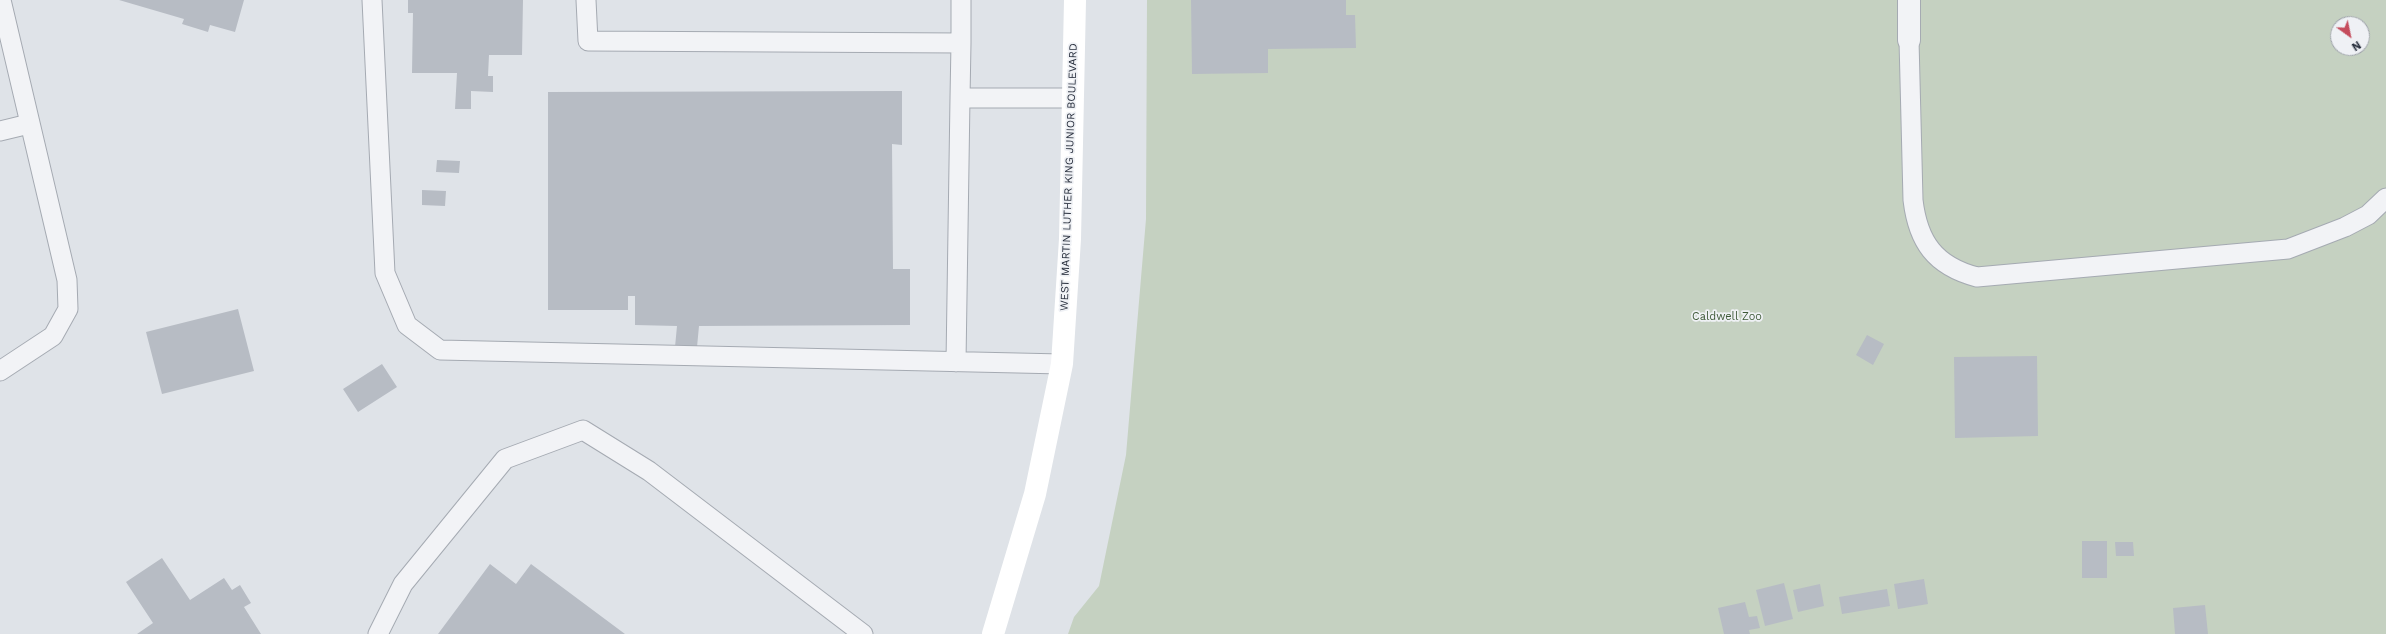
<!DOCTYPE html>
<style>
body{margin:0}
#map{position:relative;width:2386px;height:634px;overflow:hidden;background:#dfe3e8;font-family:"Work Sans",sans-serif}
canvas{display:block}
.north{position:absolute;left:2330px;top:16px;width:40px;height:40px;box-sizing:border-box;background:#eff1f5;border:1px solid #a0a4ac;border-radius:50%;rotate:147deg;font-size:11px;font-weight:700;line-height:16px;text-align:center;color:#29303e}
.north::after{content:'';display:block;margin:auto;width:14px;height:18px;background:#c54c5c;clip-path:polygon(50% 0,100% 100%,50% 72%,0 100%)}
</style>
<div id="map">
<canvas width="2386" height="634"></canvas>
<div class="north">N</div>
</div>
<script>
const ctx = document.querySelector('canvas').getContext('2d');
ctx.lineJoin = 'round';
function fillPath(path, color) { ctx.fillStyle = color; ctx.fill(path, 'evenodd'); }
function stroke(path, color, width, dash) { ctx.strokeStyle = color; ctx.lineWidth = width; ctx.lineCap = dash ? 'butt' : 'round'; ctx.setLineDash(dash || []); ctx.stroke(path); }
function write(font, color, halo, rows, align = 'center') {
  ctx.font = font + ' "Work Sans",sans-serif'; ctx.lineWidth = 3.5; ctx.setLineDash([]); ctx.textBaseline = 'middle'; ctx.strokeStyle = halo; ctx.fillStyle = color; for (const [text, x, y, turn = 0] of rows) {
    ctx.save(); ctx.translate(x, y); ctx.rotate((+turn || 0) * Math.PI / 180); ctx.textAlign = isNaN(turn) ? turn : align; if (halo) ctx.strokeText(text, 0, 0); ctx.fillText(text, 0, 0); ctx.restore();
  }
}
const green = new Path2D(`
 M1147,0H2386V634H1068L1074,617L1099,586L1126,455L1146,219ZM2338,24H2362V48H2338Z`);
const building = new Path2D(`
 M119,0H244L235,32L210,25L208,32L182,24L184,19Z
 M408,0H523L522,55H489L488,76H493V92L471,91V109H455L457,73H412L413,13H408Z
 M1191,0H1346V15H1355L1356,48L1268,49V73L1192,74Z
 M902,91V145L892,144L893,269H910V325L699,326L697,347H675L677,326L635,325V296H628V310H548V92Z
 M437,160L460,161L459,173L436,172Z
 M422,190L446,191L445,206L422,205Z
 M238,309L254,371L162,394L146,332Z
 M1867,335L1884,344L1873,365L1856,355Z
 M2037,356L2038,436L1955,438L1954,357Z
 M382,364L397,387L358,412L343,389Z
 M2082,541H2107V578H2082Z
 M2115,542H2133L2134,556H2116Z
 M162,558L190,600L224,578L232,590L240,585L251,603L244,607L261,634H137L153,623L126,582Z
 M490,564L516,584L531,564L625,634H438Z
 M1924,579L1928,604L1898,609L1894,584Z
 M1784,583L1793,619L1765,626L1756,590Z
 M1820,584L1824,606L1798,612L1793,590Z
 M1887,589L1890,606L1842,614L1839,597Z
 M1745,602L1749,617L1757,616L1760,628L1749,630L1750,634H1724L1718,608Z
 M2205,605L2208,634H2175L2173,608Z`);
const service = new Path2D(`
 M372,0L385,273L407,325L440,350L1062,364
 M586,0L588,41L961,43L960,98H1073
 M1909,40L1913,200C1918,242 1935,266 1977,277L2288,249L2345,227L2368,215L2386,198
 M961,43V0
 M0,131L29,124
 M956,362L960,98
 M0,371L53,336L68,309L67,280L1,0
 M378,634L403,584L505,459L583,430L649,471L863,634`);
const minor = new Path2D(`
 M1909,0V40`);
const secondary = new Path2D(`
 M993,634L1035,494L1062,364L1070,239L1075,0`);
const streetNames = [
 ["WEST MARTIN LUTHER KING JUNIOR BOULEVARD",1069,177,-88]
];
const parkNames = [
 ["Caldwell Zoo",1727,317]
];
fillPath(green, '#c5d1c1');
fillPath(building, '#b7bcc4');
stroke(service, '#a5aab2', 21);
stroke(minor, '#a5aab2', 24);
stroke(service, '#f2f3f6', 19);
stroke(minor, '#f2f3f6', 22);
stroke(secondary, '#fff', 22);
write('11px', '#29303e', '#eff1f5', streetNames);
write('11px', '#3d5937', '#eff1f5', parkNames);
</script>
